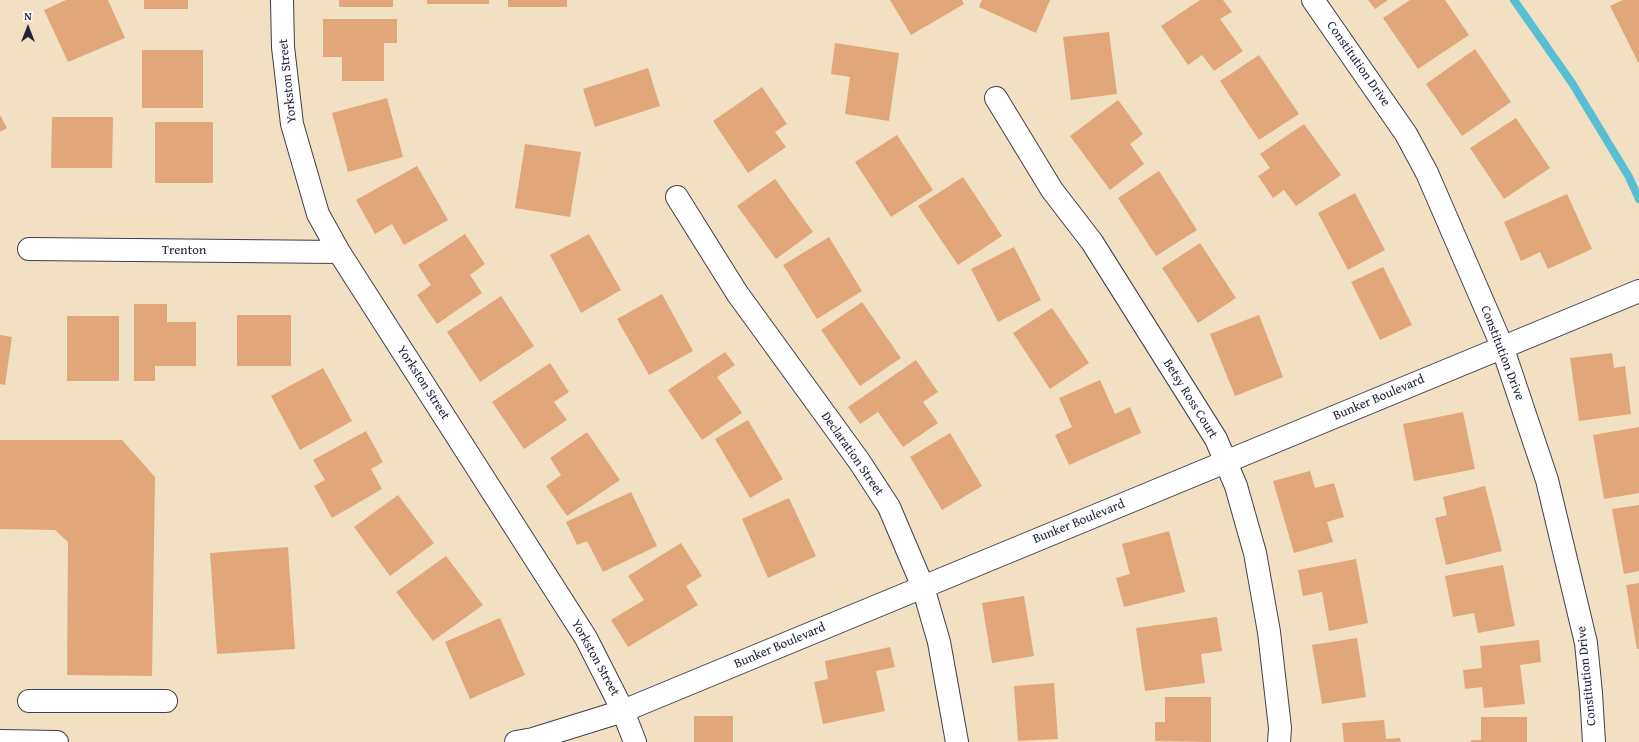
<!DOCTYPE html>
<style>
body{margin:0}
#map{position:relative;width:1639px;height:742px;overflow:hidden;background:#f1e0c2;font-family:"Gentium Book Plus",serif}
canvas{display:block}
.north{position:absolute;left:8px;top:8px;width:40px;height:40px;-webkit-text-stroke:3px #fff;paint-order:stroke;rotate:0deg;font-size:11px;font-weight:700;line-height:16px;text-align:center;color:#22223b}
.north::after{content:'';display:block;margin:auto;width:14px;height:18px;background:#22223b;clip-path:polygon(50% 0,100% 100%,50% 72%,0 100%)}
</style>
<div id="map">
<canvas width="1639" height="742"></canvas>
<div class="north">N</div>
</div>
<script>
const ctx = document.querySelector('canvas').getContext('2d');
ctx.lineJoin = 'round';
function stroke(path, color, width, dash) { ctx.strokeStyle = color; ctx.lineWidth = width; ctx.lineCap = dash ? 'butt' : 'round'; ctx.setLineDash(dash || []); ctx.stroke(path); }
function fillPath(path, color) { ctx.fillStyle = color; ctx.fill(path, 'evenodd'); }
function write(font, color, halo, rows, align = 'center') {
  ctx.font = font + ' "Gentium Book Plus",serif'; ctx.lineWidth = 3; ctx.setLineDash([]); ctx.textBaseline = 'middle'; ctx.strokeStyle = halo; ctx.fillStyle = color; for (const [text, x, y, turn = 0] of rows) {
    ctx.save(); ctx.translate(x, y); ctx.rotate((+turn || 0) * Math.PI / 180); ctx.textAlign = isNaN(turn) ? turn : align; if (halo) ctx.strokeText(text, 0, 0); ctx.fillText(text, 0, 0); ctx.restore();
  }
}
const stream = new Path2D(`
 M1514,0L1572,83L1629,177L1639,199`);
const building = new Path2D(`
 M66,0H108L125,38L68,62L44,10Z
 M144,0H188V9H144Z
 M339,0H393V7H339Z
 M427,0H489V4H427Z
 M508,0H567V7H508Z
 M890,0H962L964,4L911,35Z
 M982,0H1050L1036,33L979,7Z
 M1200,0H1223L1232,12L1220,19L1243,51L1214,71L1202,55L1188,65L1161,26Z
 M1368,0H1388L1375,9Z
 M1410,0H1445L1469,35L1418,69L1383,18Z
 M1623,0H1639V64L1610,6Z
 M323,19H397V43H384V81H342V57H323Z
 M1109,32L1117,94L1071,100L1063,37Z
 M835,43L899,53L889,121L845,114L850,77L831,74Z
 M1475,49L1511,102L1462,136L1426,84Z
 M142,50H203V108H142Z
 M1259,55L1299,114L1259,140L1220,81Z
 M648,68L660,106L595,127L583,89Z
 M762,87L787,124L775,132L786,147L748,173L713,121Z
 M387,98L403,157L348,172L332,113Z
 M1118,100L1143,134L1130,144L1144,164L1110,190L1070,136Z
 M0,115L7,128L0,132Z
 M52,117H113L112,168H51Z
 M1516,118L1550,168L1504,199L1470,148Z
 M155,122H213V183H155Z
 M1304,124L1341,175L1296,206L1284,190L1273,198L1258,176L1270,168L1260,154Z
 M897,135L933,190L891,217L855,162Z
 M525,144L581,152L570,217L515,208Z
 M417,166L448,220L404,245L392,224L375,234L356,200Z
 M1159,171L1197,230L1156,256L1118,198Z
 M963,177L1002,236L958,265L918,206Z
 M775,179L813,232L776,259L737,206Z
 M1355,193L1385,250L1348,270L1318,213Z
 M1567,194L1592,249L1548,269L1540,252L1521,261L1504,222Z
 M465,234L485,264L470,275L482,293L437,324L417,295L431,285L418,265Z
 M589,234L621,290L581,313L550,255Z
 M829,237L862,291L817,319L783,265Z
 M1200,243L1236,298L1198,323L1162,268Z
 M1014,247L1041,300L998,322L971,269Z
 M1383,267L1412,325L1380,340L1351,282Z
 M662,294L693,351L649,375L617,319Z
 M501,296L534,346L480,382L447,332Z
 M862,302L901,358L860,386L821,330Z
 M134,304H167V322H196V366H155V381H134Z
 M1052,308L1089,363L1050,389L1013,333Z
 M237,315H291V366H237Z
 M1259,315L1283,377L1235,396L1210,334Z
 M67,316H119V381H67Z
 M0,335L12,337L5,385L0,384Z
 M725,352L735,365L717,377L742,413L702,440L668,390Z
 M1612,353L1614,368L1625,366L1631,414L1579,421L1570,358Z
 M916,360L938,392L923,402L938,423L903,447L878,412L860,424L848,407Z
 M550,363L569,392L554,402L567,420L524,449L492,402Z
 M323,368L352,421L300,450L271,396Z
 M1100,380L1115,414L1130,407L1141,433L1069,465L1055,435L1072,427L1059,398Z
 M1463,412L1475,469L1414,481L1403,424Z
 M748,420L783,479L750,498L715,439Z
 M1639,427V493L1604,499L1593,435Z
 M366,431L383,462L371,469L382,489L332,518L314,486L325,480L313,460Z
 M587,432L620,480L567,516L546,486L561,475L550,458Z
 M950,433L982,486L942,510L910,457Z
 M0,440H122L155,477L152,676L67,675L68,542L55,530L0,529Z
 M1310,471L1315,488L1334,483L1344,517L1327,522L1333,542L1294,553L1273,481Z
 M1485,486L1502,551L1446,565L1435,518L1447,515L1443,497Z
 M631,492L657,546L603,572L587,541L577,545L566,522Z
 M398,495L434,543L390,576L354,527Z
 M789,498L816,556L768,578L742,519Z
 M1639,505V571L1624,574L1612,509Z
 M1169,531L1185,592L1124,607L1116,578L1130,574L1122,544Z
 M681,543L702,576L686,586L698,605L628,647L611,620L644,600L628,576Z
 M288,547L295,649L217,654L210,553Z
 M446,556L483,605L433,641L396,592Z
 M1356,559L1368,623L1329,631L1322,592L1303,596L1298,570Z
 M1503,565L1515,626L1478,633L1474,613L1453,617L1445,576Z
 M1639,583V649H1637L1626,585Z
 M1024,596L1034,656L992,663L982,603Z
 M1217,617L1222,651L1201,654L1205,683L1145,691L1136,628Z
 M500,618L525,675L470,699L445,642Z
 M1357,638L1366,697L1322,704L1312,645Z
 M1539,640L1541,662L1520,665L1525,704L1484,708L1482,687L1465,689L1463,670L1482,668L1480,646Z
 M890,647L895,667L876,671L885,711L823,724L814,682L828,679L825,661Z
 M1054,683L1058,739L1018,741L1014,686Z
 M1165,697H1211V742L1155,741V722H1165Z
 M694,716H733V742H694Z
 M1481,717H1527V742H1471V740H1481Z
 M1384,720L1386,739L1400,738L1401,742H1344L1342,723Z`);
const minor = new Path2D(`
 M282,0L283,47L292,124L318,214L339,252L586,638L623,711L635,742
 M1313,0L1406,134L1427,173L1502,346L1547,480L1586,643L1591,693L1594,742
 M996,98L1052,190L1092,242L1216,439L1236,486L1255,553L1269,632L1280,728L1279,742
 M677,197L737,293L859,461L889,507L923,587L939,642L957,742
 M29,249L339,252
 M29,701H166
 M0,741L57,742
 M516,742L533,739L623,711L1639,291`);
const streetNames = [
 ["Constitution Drive",1358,64,55],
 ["Yorkston Street",288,81,-96],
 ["Trenton",184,251],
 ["Constitution Drive",1502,353,69],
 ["Yorkston Street",423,383,57],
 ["Bunker Boulevard",1379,398,-23],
 ["Betsy Ross Court",1190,399,58],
 ["Declaration Street",852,454,55],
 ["Bunker Boulevard",1079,522,-22],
 ["Bunker Boulevard",780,646,-23],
 ["Yorkston Street",595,658,61],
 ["Constitution Drive",1587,676,-96]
];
stroke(stream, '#57bed4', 8);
fillPath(building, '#e1a77a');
stroke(minor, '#413e4f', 24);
stroke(minor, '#fff', 22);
write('13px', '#22223b', '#fff', streetNames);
</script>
